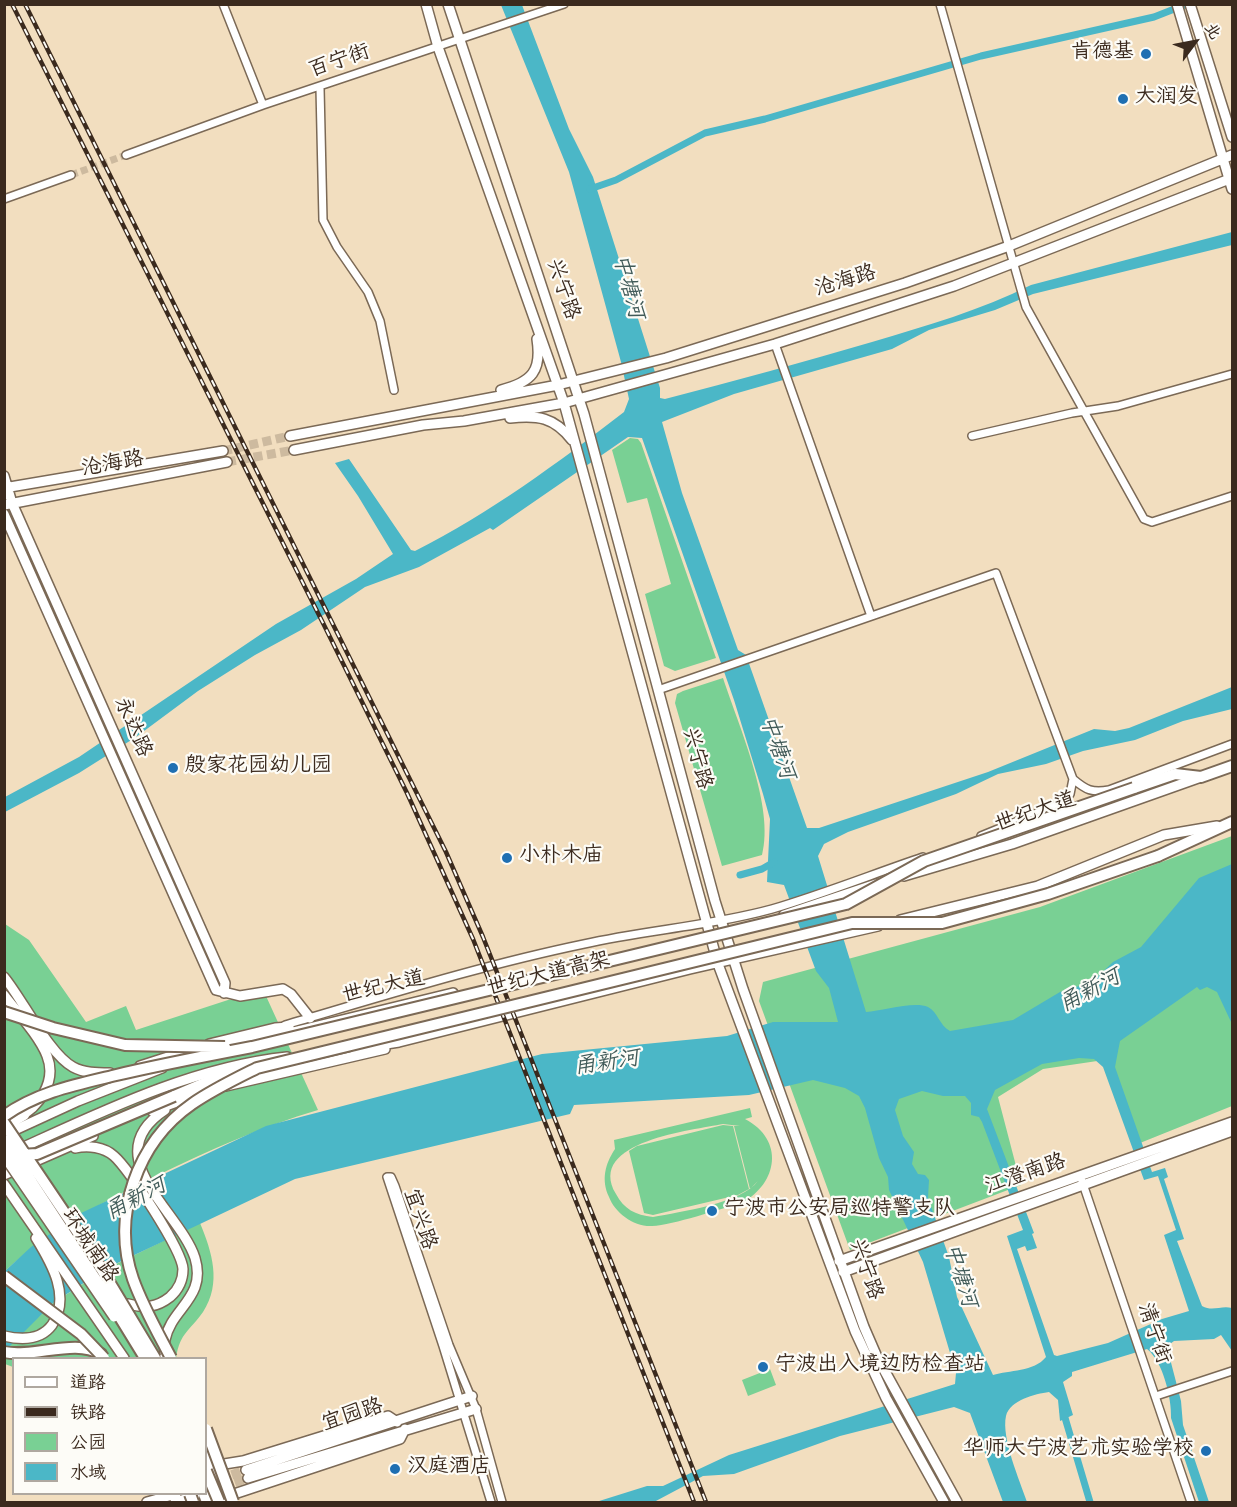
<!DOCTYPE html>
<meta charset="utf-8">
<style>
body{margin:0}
#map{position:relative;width:1237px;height:1507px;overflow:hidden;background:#f2debf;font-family:"Gochi Hand","LXGW WenKai TC",sans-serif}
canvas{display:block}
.frame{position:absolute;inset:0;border:6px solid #3b2a1e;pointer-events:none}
.legend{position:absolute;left:12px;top:1357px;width:195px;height:138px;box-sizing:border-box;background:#fdfcf7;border:2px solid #afa8a0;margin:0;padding:8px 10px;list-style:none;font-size:18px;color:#3b2a1e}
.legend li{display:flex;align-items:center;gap:12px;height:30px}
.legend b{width:30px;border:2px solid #afa8a0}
.north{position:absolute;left:1165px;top:12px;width:60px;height:60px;-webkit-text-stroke:4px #fdfcf7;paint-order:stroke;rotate:58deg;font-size:16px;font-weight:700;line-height:24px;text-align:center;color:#3b2a1e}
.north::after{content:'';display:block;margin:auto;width:21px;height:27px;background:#3b2a1e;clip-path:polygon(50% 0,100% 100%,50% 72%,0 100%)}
</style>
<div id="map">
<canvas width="1237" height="1507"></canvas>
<div class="frame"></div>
<ul class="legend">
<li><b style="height:8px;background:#fff"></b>道路</li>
<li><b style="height:8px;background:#3b2a1e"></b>铁路</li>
<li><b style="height:16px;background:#79d094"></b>公园</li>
<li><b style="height:16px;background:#4bb7c7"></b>水域</li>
</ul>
<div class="north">北</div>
</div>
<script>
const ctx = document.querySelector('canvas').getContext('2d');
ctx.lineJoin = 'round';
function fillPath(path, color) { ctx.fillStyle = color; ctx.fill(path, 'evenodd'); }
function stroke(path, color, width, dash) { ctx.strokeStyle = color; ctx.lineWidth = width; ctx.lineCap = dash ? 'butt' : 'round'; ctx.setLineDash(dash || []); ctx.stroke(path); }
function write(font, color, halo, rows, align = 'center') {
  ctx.font = font + ' "Gochi Hand","LXGW WenKai TC",sans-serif'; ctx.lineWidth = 4.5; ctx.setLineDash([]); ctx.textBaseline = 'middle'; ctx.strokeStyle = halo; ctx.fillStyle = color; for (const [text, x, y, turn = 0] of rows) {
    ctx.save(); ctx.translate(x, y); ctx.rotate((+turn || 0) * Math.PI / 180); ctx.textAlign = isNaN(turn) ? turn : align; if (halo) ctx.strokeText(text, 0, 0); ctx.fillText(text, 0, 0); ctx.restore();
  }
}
const green = new Path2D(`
 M630,438L638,439L641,443L716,658L675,671L664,666L645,594L671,584L647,498L627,503L612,450Z
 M723,678C739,727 775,807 762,855L722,866L675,703L677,694L683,691Z
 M1232,836V1106L1140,1143L1104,1060L1043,1069L998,1097L1021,1185L850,1250L759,1001L763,982L1040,907Z
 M5,924L29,940L86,1022L126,1006L136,1030L228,1000L266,996L318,1110C261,1127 212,1149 158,1175C100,1204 53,1227 5,1271Z
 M750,1108L752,1117L745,1119C785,1140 778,1183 742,1203C719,1209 674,1225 652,1226C634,1227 615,1213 609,1197C601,1180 605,1164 615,1149L614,1140ZM723,1124L740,1126H734L750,1189L758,1181C742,1203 680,1212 653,1217C635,1215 624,1209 616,1194C585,1141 694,1130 723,1124Z
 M723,1125L733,1126L749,1189L738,1195L653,1215L644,1213L629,1151L637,1146Z
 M200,1223C212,1252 222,1283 203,1312C190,1331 180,1332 176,1358H14L13,1367L5,1364L4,1350L53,1303L108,1268Z
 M770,1369L776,1385L748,1396L742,1380Z`);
const water = new Path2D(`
 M501,5H522L569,129L593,177L660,388V398L665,399C735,381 804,362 872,342C926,326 981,310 1031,285L1232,232V245L1033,294L995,310L929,330L892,349L734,394L662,422L682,493L738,650L746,655L807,828H819L988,772L1094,729L1115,731L1129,728L1232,687V709L1183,721L1135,740L1083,751L1046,764L998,774L956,794L848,832L824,844L818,856L866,1012C882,1011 914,1001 928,1007C938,1012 939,1025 950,1031L1013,1020L1060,992L1092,982L1113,962L1141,947L1199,878L1232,864V1024L1217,992L1207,987L1200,990L1197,987L1120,1041L1115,1067L1152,1172L1165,1168L1168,1177L1164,1179L1184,1239L1177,1241L1202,1306C1213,1312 1221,1305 1232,1308V1351L1221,1335L1214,1339L1174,1341L1170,1344L1168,1351L1181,1401L1183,1425L1209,1502H1199L1171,1418C1172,1399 1163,1361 1147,1349L1072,1372V1376L1063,1382L1073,1415L1060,1421L1058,1400L1049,1392C1035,1394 1010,1400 1006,1416C1001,1438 1020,1481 1027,1502H1003L970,1413L954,1407L840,1436L734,1474L703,1476L654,1502H596L647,1486H663L729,1455L955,1384L956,1373L923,1262L889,1190L888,1177L879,1158L865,1108L859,1096L845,1088L813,1080L749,1095L574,1105L570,1114L295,1179L107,1268L53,1303L5,1351V1271L31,1247L79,1214L266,1126L542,1054L727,1036L773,1022H838L829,988L816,971L784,885L767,882L770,819L763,794L734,700L642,438L628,437L493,530L490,528L419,567L365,587L301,630L255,655L198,691L136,737L79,773L5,812V797L79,757L276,624L356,579L393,554L358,496L335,463L349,459L411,550L415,551C490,513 558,463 624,412L629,399L621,362L569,172ZM1079,1058L1094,1059L1103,1067L1144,1180L1158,1176L1176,1230L1164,1235L1189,1311L1162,1319L1108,1343L1057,1356L1054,1355L1017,1249L1025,1246L1027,1251L1037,1248L1032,1234L1034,1233L987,1109L995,1090L1042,1064ZM922,1091L943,1096H965L971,1103V1115L979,1117L982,1122L1023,1230L1007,1236L1046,1357C1034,1372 1009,1370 993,1375L957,1297L949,1257L928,1198L929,1180L925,1175L918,1174L912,1164L914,1152L903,1136L895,1110L899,1099Z`);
const canal = new Path2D(`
 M590,189L616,180L705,133L765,119L981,56L1154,17L1187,4
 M740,875L762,869L774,862
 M1063,1411L1090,1502`);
const minorTunnel = new Path2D(`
 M71,175L126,155`);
const majorTunnel = new Path2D(`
 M223,451L290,436
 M227,462L294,450
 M206,1483L246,1470
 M222,1487L248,1478`);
const minor = new Path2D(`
 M223,4L263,105
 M940,4L1026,307L1144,519L1152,522L1232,496
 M320,88L323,220L337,247L368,292L380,321L394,390
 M126,155L263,105L564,4
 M4,199L71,175
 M775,344L871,616
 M972,436L1072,413L1118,406L1232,374
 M658,690L996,573L1073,779C1086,790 1092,793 1109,790L1232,744
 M981,836L1064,802L1070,794L1073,779
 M285,1025C384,996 483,965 584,944C646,930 710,926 772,909C823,894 873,874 923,857
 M1082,1181L1191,1502
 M1156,1396L1232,1371
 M491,1502L443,1346L387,1177H391L395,1186L449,1345L476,1409L502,1502`);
const major = new Path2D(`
 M426,4L438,47L564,403L718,964L855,1331L886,1398L944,1502
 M448,4L584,414L715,901L743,989L864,1327L877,1357L957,1502
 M1177,4L1232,189
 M1190,4L1232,137
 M501,390C532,382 542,371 537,339
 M510,418C538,415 554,417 572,440
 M290,436L558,385L666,358L905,283L1009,246L1232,155
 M294,450L423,425L464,421L564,403L775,344L954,286L1232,178
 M4,476L12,503L225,983L224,993
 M4,488L223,451
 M4,505L227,462
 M4,514L216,990L240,996L283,989L291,994L310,1018
 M904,876L1012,844L1201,777
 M784,915L876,884
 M900,920L1038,886L1164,835L1217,826
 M4,977C23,1000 49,1054 73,1067C84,1073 97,1073 110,1073
 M4,995C17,1012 40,1037 47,1056C57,1081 39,1108 17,1118
 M209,1044L275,1028L289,1027
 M227,1048L453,993
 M354,1049L399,1042L690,969L878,926
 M140,1066L196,1048
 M226,1086L385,1049
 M165,1110C95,1156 180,1211 195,1258C207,1298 171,1308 165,1340C164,1346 165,1353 165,1358
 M152,1111L207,1091
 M4,1135L78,1101L162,1068
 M75,1148C88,1145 104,1147 114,1156C129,1169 182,1250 183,1269C183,1280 178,1290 170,1297C156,1308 145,1308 128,1304
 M15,1151C101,1112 192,1067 287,1057
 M4,1175L93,1136
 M4,1184L124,1358
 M839,1261L1232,1122
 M843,1272L1232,1131
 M4,1336C21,1340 41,1340 52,1325C71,1297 52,1264 36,1238
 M206,1451L212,1466L243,1461L388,1416L397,1422
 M208,1461L221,1496
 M246,1470L472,1396
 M248,1478L476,1409
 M222,1498L400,1439L405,1429
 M147,1502L176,1494
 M175,1502L195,1496`);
const highway = new Path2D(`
 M1134,788L1175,774L1201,777L1232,766
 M1158,856L1232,822
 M174,1096L214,1079L247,1071
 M4,1127L24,1115
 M4,1352C35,1358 75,1338 101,1354
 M204,1494L207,1502`);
const rail = new Path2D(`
 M12,4L323,623L407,793L473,939L694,1502
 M25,4L446,852L483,937L706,1502`);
const majorBridge = new Path2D(`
 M4,1156L114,1317`);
const highwayBridge = new Path2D(`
 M4,1012L53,1028L125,1045L225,1047
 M4,1116C36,1093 74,1085 112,1076C158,1065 205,1056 252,1047L846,904L924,861L1134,788
 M4,1123L93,1255L155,1358
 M4,1140L110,1301L145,1358
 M4,1156L37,1154L174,1096
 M4,1276L81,1334L104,1358
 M171,1358C158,1333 143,1307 133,1279C111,1216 137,1142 192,1104C212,1090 235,1079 257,1068L852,923H942L1048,894L1158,856
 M206,1429L233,1502
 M206,1471L219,1502
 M190,1494L193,1502`);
const markers = [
 [1146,54,6,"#1f6fb2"],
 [1123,99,6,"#1f6fb2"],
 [173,768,6,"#1f6fb2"],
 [507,858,6,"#1f6fb2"],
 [712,1211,6,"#1f6fb2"],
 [763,1367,6,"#1f6fb2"],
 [1206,1451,6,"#1f6fb2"],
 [395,1469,6,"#1f6fb2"]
];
const poiNames = [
 ["肯德基",1134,54,"right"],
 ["大润发",1135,99],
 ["殷家花园幼儿园",185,768],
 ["小朴木庙",519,858],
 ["宁波市公安局巡特警支队",724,1211],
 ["宁波出入境边防检查站",775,1367],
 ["华师大宁波艺术实验学校",1194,1451,"right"],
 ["汉庭酒店",407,1469]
];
const streetNames = [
 ["百宁街",340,63,-19],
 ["沧海路",846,283,-17],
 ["兴宁路",561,290,71],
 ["沧海路",113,466,-10],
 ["永达路",131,728,66],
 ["兴宁路",695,759,75],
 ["世纪大道",1036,814,-19],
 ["世纪大道高架",549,976,-14],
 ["世纪大道",384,989,-13],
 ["江澄南路",1026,1176,-19],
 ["宜兴路",418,1220,71],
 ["环城南路",88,1247,56],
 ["兴宁路",864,1270,71],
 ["清宁街",1152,1334,71],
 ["宜园路",353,1417,-18]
];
const waterNames = [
 ["中塘河",626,287,75],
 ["中塘河",775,748,71],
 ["甬新河",1091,993,-28],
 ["甬新河",607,1065,-8],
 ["甬新河",137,1201,-28],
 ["中塘河",958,1276,73]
];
fillPath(green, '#79d094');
fillPath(water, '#4bb7c7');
stroke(canal, '#4bb7c7', 7);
stroke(minorTunnel, '#cdba9f', 7, [7, 3.5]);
stroke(majorTunnel, '#cdba9f', 9, [9, 4.5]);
stroke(minor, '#7b6956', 10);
stroke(major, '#7b6956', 12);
stroke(highway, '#7b6956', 14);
stroke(minor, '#fff', 7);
stroke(major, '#fff', 9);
stroke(highway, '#fff', 10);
stroke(rail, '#3b2a1e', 4.5);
stroke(rail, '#fdfcf7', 2, [7]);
stroke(majorBridge, '#7b6956', 12, []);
stroke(highwayBridge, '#7b6956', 14, []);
stroke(majorBridge, '#fff', 9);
stroke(highwayBridge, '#fff', 10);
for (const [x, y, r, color] of markers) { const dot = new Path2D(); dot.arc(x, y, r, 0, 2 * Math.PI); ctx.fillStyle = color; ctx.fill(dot); stroke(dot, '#fdfcf7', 2); }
write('21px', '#3b2a1e', '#fdfcf7', poiNames, 'left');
write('21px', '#3b2a1e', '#fdfcf7', streetNames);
write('italic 22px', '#415b59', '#fdfcf7', waterNames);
</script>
